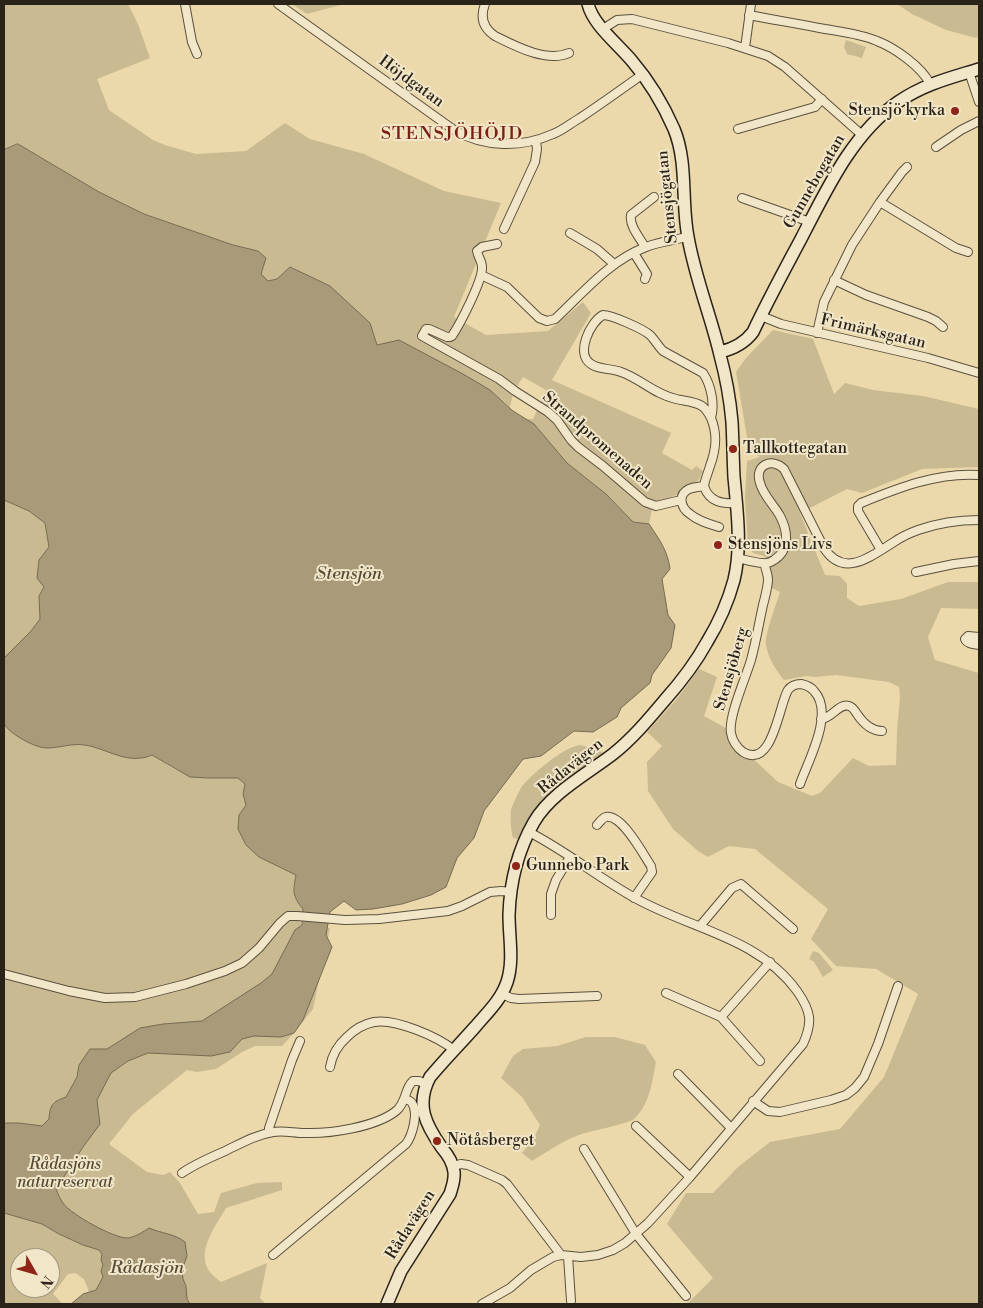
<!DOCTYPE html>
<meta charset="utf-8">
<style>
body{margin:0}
#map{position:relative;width:983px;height:1308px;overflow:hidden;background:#ebd9ab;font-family:"Libre Bodoni",serif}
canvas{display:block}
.frame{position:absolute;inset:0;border:5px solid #2a2319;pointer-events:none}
.north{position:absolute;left:10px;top:1248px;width:50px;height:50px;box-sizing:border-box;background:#f2e6c8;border:1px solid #a29882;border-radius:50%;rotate:128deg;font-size:14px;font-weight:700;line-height:20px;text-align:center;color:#2a2319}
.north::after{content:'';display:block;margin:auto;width:18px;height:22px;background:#8f2418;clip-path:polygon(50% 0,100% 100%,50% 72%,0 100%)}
</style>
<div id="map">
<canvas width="983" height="1308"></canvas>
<div class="frame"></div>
<div class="north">N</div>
</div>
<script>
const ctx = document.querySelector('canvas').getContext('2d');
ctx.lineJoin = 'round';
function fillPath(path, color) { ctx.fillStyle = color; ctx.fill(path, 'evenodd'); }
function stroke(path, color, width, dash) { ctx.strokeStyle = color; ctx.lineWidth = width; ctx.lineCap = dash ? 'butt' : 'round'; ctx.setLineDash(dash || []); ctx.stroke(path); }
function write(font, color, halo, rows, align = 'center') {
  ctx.font = font + ' "Libre Bodoni",serif'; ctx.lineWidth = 4; ctx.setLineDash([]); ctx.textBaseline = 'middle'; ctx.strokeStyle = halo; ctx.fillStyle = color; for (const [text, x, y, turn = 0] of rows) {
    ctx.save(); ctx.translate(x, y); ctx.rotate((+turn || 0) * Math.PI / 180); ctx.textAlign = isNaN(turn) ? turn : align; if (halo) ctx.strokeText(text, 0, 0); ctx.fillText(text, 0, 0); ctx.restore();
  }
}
const green = new Path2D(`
 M4,4H128L138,24L150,58L97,79L109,110L153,140L165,145L196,154L246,151L285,123L310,139L364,154L444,191L501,203L454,317L486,335L548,331L583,302L591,313L552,380L671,433L662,453L692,470L696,466L703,471L698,481L690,484L676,495L653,504L649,524L633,522L606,494L567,463L534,424L526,419H533L538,408L513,394L510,407L490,390L377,345L370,323L277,279L268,281L261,274L257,251L233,245L144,214L99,192L18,144L4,150ZM523,377L546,390L541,403L516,388Z
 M292,4H344L307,14Z
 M897,4H979V36L976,38L946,30L912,14Z
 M846,40L866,47L862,58L847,54L844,47Z
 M773,330L813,339L834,394L845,383L873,390L923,396L979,409V467L922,469L862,493L847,489L800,513L825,575L840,576L847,584V598L859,606L901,599L948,582H979V609L941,608L928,637L935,660L979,673V1304H687L713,1278L667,1224L686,1193H713L738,1167L770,1142L840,1129L884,1077L918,994L876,969L836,966L811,939L828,909L755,849L729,846L708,857L698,851L673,829L648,791L647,762L662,746L647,732L676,700L699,669L717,677L704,716L724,727L734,735L735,742L778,782L812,796L820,793L853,758L869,766L896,765L897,731L900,697L899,687L889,682L836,675L815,677L806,676L784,680C776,670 768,658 766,645C764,636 777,602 780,592L772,588L771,569L764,556L753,553L748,545L745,497L747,461L760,457L749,449L736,372L746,358Z
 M4,500L29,511L45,523L49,547L44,587L39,596L40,619L31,631L4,658Z
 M4,724L6,728L45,748L68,744L85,745L142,758L152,755L175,769L209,778H238L245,784L243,794L246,805L239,815L280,867L296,875C293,891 292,896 303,909L301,926L330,928L313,1009L294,1033L282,1046H255L242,1052L216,1069L197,1072L187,1070L133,1114L109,1144L147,1172L163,1175L170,1172L180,1183L198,1214L214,1212L221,1193L257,1183L282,1182V1190L226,1208C216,1226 196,1250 209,1271C212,1275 217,1279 221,1282L267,1263L260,1298L266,1304H72L97,1291L104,1278L107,1256L101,1246L82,1240L4,1124ZM164,1024L108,1049H90H107L140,1028Z
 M580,745L597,749L605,754L527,824L519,839L513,838C511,830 510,818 511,810C513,804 519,790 523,785C536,771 562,748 580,745Z
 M813,951L819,953L833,970L823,977L814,962L809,959Z
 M586,1037H615L645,1045L656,1062C652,1082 650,1104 634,1119C628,1124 589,1131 579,1135C562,1141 547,1152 532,1161L522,1153L534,1138L540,1125L522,1097L501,1078L513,1056L523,1049L557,1046Z
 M4,1213L42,1224L59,1234L83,1245L99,1250L102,1254L101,1260L103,1265L101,1271L103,1277L96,1290L89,1292L84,1279L75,1273L68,1274L53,1294L63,1304H4ZM20,1258H50V1288H20Z`);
const water = new Path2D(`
 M18,144L99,192L144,214L233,245L258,251L266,258L261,274L268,281L277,279L290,267L330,286L370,323L377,345L399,340L463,374L490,390L513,411L534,424L567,463L606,494L633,522L649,524C659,539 668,551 670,569L662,579L668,615L675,625L671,648L652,675L650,683L621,708L617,717L593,732L574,731L541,756L523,759L484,811L474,838L457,858L446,887L431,895L402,904L373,909L356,910L344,901L330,912L326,935L332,947L303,1020L294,1033L281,1037L254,1036L242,1039L230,1052L211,1056L148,1053L128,1061L111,1073L97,1100L100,1124L83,1147L56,1189C58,1194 60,1199 63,1203C70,1214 115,1239 128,1238C135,1237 143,1232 149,1228C163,1234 173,1233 185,1242L187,1256L182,1270L183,1279L186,1286L187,1299L190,1304H71L83,1294L96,1290L103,1277L101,1271L103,1265L101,1260L102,1254L99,1250L83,1245L59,1234L42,1224L4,1213V1123H19L42,1126L49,1119C50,1105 52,1102 66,1097L77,1077L79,1065L90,1049H107L140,1028L163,1024L202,1021L261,983L272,974L295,930L302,925L303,909C292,896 293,891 296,875L259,857L246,845L238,829L239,815L246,805L243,794L245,784L238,778H209L190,777L152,755C149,756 145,758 141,758C122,761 104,748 85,745C71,743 60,748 47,748C35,748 10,734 4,724V658L31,631L40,619L39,596L44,587L37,578L39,560L49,547L45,523L29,511L4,500V150Z`);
const street = new Path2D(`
 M185,4L192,42L197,54
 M278,4L454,130C485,148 521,148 553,134C563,130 571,123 580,118C601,104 622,89 643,74
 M485,4C480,17 483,28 495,36C515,46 547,63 569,53
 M749,15C775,20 800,24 825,29C843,32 861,34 877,41C895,48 922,67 930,84
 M603,29L617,20L632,19L728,43L768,56L785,67L862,135
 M745,48L751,4
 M969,72L979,102
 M738,129L815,107L822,99
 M936,147L961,130L979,121
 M742,198L810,222
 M880,202L956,248L968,252
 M504,229L535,162L537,149L536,140
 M570,233L597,249L614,264
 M497,244L482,247L477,251C478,257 482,261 482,267C483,280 460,324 452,336L450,337H447L429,329H426L422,336L499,379L515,391L548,412L557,420L571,440L578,447L603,466L645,502L656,506L681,500
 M645,247C640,238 629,226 631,215L654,197
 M634,253L647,274L645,279
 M481,275L507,287L539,318L547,321L555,319C584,292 609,261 646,247C659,242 674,240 687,237
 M834,280L866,295L928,317L936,321L943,327
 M603,315C612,315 643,329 650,335C655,340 658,346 663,351L703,373C711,385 715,404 711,418C709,414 706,409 702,406C694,401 684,401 676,399C654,394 641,379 621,372C611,368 599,370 591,364C575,354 590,322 603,315Z
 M761,316L781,324L928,358L979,373
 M817,333L824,302L852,245L880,202L902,172L907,167
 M704,486C705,479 708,473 710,466C716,450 718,435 711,418
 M719,527C709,524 698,521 690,514C681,508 677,495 689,489C694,487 699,487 704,486C709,502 722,504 737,503
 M881,550L858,511V506L861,503C898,488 938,472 979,475
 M737,558C746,560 755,563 763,563C767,564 771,562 774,560C790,550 788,531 780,516C774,505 763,495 760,483C754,465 772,457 784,469L824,548C844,579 871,556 894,542C901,537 910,533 918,530C938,523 958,520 979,520
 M765,564C765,569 768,574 768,579C768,587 765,597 763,605C759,623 756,642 751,660C746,677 728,717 731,733C732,740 737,748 743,752C773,770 779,704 788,690C791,686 796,684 801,684C806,685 811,687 814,691C835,713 808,761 800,784
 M916,572L954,564L979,561
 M979,637L968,636L965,639C967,644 974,644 979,645
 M821,719C833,718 838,703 849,706C853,707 855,711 857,714C863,723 871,731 882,731
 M597,825C600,822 602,818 606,817C622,814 643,854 651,866L652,872L634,898
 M551,915V894L556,880L570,857
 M700,926L732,888L741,884L793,929
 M4,974L69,991L105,998L135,997L186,984L225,971L242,963L259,948L280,923L288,916H297L345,920L379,919L448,911L462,906L490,892L501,891L511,892
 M666,993L721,1017
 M502,994L511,998L519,999L597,996
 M760,1061L721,1017L770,962
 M330,1067C332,1055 338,1045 347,1037C354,1030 364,1024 374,1022C395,1018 438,1037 454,1050
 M678,1074L731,1128
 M753,1101L768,1111L780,1112L831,1100L846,1095L855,1088L864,1077L878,1044L898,986
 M636,1126L690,1177
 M269,1133V1128L292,1060L300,1041
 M584,1149L636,1234L686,1296
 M453,1166L461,1164L468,1165L502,1180L507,1184L561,1255
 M182,1173C195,1164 209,1158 223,1152C240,1144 255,1135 273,1132C283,1130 294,1133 304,1133C330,1134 376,1127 396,1111C407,1102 404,1089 413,1081H419L426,1084
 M273,1255L406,1144C412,1136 419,1113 412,1103C411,1101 408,1100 405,1099
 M568,1256L571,1301
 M482,1304L510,1288L531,1270L553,1257L561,1255L581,1257L598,1255L613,1250L625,1243L648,1223L690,1177L803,1044C813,1022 811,1011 797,991C758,937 690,929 635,898C599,878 566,851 529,832`);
const secondary = new Path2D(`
 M720,352C733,349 744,344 753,332C768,300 785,269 802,237C827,189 852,134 898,102C924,84 950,78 979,69
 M387,1304L401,1271L450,1194C452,1187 455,1180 454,1172C453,1163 448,1155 442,1148C426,1125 415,1105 430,1077C444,1060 460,1044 475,1027C487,1013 501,1000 507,982C514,961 509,938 509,915C510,883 518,850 534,822C551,793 587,774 613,754C632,739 648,720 664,701C680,683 695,664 707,642C718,624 728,602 734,580C742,547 737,510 734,477C733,458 733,440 732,422C730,399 726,377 720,355C711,316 695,278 688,237C681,201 688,163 674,129C663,104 650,82 632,61C618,44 593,25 588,4`);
const markers = [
 [955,111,5,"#8f2418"],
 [733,449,5,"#8f2418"],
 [718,545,5,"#8f2418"],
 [516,866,5,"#8f2418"],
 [437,1141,5,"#8f2418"]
];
const streetNames = [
 ["Höjdgatan",411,82,36],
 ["Gunnebogatan",815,182,-60],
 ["Stensjögatan",668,197,-96],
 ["Frimärksgatan",873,332,13],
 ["Strandpromenaden",597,441,41],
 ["Stensjöberg",732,669,-74],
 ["Rådavägen",571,767,-39],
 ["Rådavägen",411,1225,-58]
];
const poiNames = [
 ["Stensjö kyrka",945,111,"right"],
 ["Tallkottegatan",743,449],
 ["Stensjöns Livs",728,545],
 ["Gunnebo Park",526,866],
 ["Nötåsberget",447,1141]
];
const parkNames = [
 ["Rådasjöns",65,1165],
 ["naturreservat",65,1183]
];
const neighbourhoodNames = [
 ["STENSJÖHÖJD",452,135]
];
const waterNames = [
 ["Stensjön",349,575],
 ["Rådasjön",147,1269]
];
fillPath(green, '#caba92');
fillPath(water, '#a99b79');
stroke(water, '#766b53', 1);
stroke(street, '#5a503e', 10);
stroke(secondary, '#2a2319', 14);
stroke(street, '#f2e6c8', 8);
stroke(secondary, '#f2e6c8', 11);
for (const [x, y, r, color] of markers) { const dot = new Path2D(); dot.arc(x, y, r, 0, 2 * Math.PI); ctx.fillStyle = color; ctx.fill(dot); stroke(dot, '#f2e6c8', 2); }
write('16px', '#2a2319', '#f2e6c8', streetNames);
write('16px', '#2a2319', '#f2e6c8', poiNames, 'left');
write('italic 16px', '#524937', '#f2e6c8', parkNames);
ctx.letterSpacing = '1px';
write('18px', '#7a1f14', '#f2e6c8', neighbourhoodNames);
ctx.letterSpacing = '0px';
write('italic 18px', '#564d3b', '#f2e6c8', waterNames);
</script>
